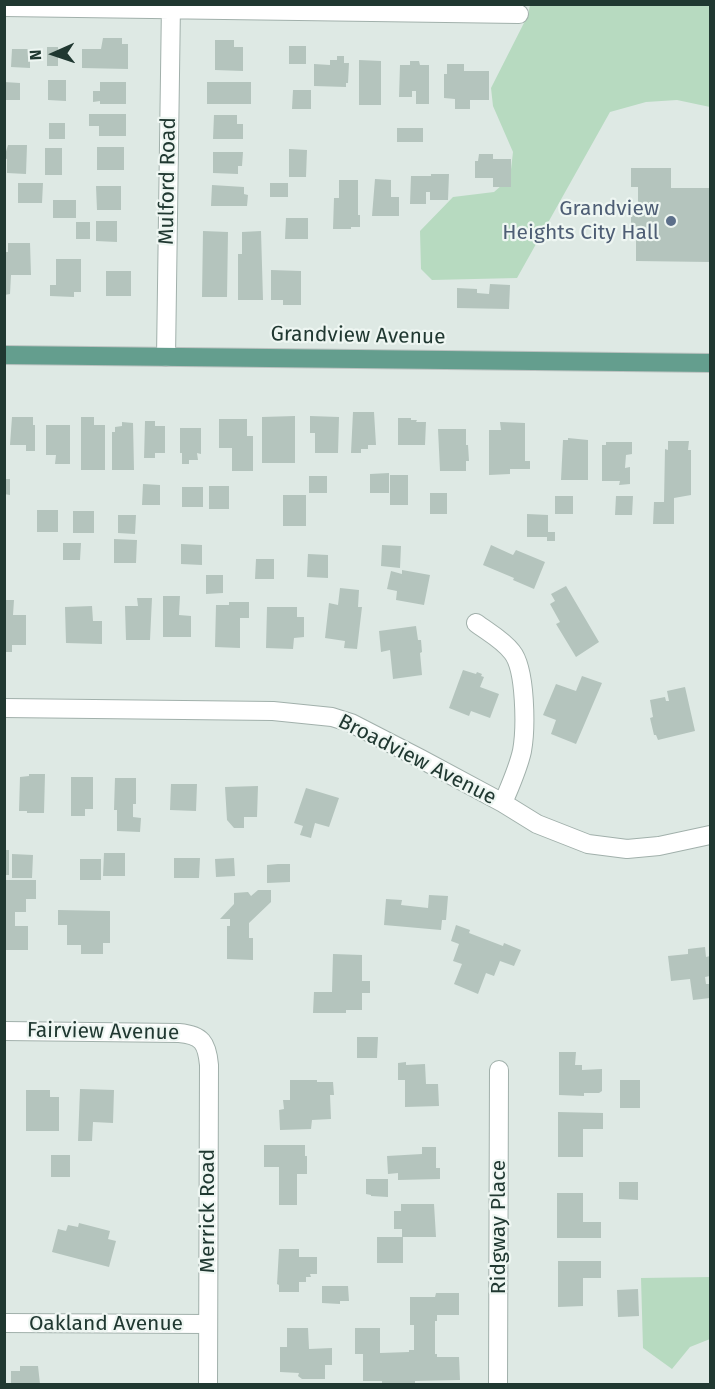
<!DOCTYPE html>
<style>
body{margin:0}
#map{position:relative;width:715px;height:1389px;overflow:hidden;background:#dee9e4;font-family:"Fira Sans",sans-serif}
canvas{display:block}
.frame{position:absolute;inset:0;border:6px solid #203831;pointer-events:none}
.north{position:absolute;left:24px;top:24px;width:60px;height:60px;-webkit-text-stroke:4px #eef6f2;paint-order:stroke;rotate:267deg;font-size:16px;font-weight:700;line-height:24px;text-align:center;color:#203831}
.north::after{content:'';display:block;margin:auto;width:21px;height:27px;background:#203831;clip-path:polygon(50% 0,100% 100%,50% 72%,0 100%)}
</style>
<div id="map">
<canvas width="715" height="1389"></canvas>
<div class="frame"></div>
<div class="north">N</div>
</div>
<script>
const ctx = document.querySelector('canvas').getContext('2d');
ctx.lineJoin = 'round';
function fillPath(path, color) { ctx.fillStyle = color; ctx.fill(path, 'evenodd'); }
function stroke(path, color, width, dash) { ctx.strokeStyle = color; ctx.lineWidth = width; ctx.lineCap = dash ? 'butt' : 'round'; ctx.setLineDash(dash || []); ctx.stroke(path); }
function write(font, color, halo, rows, align = 'center') {
  ctx.font = font + ' "Fira Sans",sans-serif'; ctx.lineWidth = 4.5; ctx.setLineDash([]); ctx.textBaseline = 'middle'; ctx.strokeStyle = halo; ctx.fillStyle = color; for (const [text, x, y, turn = 0] of rows) {
    ctx.save(); ctx.translate(x, y); ctx.rotate((+turn || 0) * Math.PI / 180); ctx.textAlign = isNaN(turn) ? turn : align; if (halo) ctx.strokeText(text, 0, 0); ctx.fillText(text, 0, 0); ctx.restore();
  }
}
const green = new Path2D(`
 M530,5H710V107L677,100L646,102L610,112L517,278L432,280L421,269L420,231L453,197L494,192L510,178L513,152L493,106L491,88L528,15Z
 M710,1277V1339L690,1347L672,1369L643,1348L641,1278Z`);
const building = new Path2D(`
 M103,38H122V44H128V69L82,68V49H101Z
 M215,40H234V47H243V71L215,70Z
 M289,46H306V64H289Z
 M47,47H58V66H47Z
 M12,49H30V68L11,67Z
 M337,56H344V63H349L348,83H346V87L314,86V64L330,65V60H337Z
 M359,60L381,61V105H359Z
 M410,61H419L420,65H429V104H416V91H412V97H399L400,65H410Z
 M447,64H464V71H489V100H470V109H455V99L444,98V74H447Z
 M48,80H66V101L48,100Z
 M4,82L20,83V100H4Z
 M100,82H126V104H100V101L93,102V91H100Z
 M207,82H251V104H207Z
 M293,90H311V109H292Z
 M89,114H126V136H99V126H89Z
 M214,115H237V124H243V139H213Z
 M49,123H65V139H49Z
 M397,128H423V142H397Z
 M8,145H27L26,174L7,173V159L4,158Z
 M97,147H124V170H97Z
 M45,148H62V175H45Z
 M289,149L307,150L306,177H289Z
 M213,152H243L242,166H238V174L213,173Z
 M479,154H493V159H511V187H493V178H475V161H478Z
 M631,168H671V188H710V262L636,261V229H631V212H638V187H631Z
 M431,174H449L448,200H430V192H426V204H410L411,176H431Z
 M375,179L391,180V197H399V216H372Z
 M339,180H358V215H360V227H351V229H333L334,198H339Z
 M18,183H43L42,203H18Z
 M270,183H288V197H270Z
 M212,185L244,187V194L248,195L247,206H211Z
 M96,186H121V210H97Z
 M53,200H76V218H53Z
 M286,218H308V239H285Z
 M96,221H117V242L96,241Z
 M76,222H90V239H76Z
 M203,231L228,232L227,297H202Z
 M261,231L263,300H238V254H242V232Z
 M8,243H30L31,275H11L10,294L4,295V252H8Z
 M56,259H81V292H74V297L50,296V285H56Z
 M271,270L301,271V305H283V300H271Z
 M106,271H131V296H106Z
 M490,284L510,285L509,309L457,308V288L477,289V293L489,294Z
 M353,412H374L376,445H368V449H361V453H351Z
 M295,416V463H262V417Z
 M310,416L339,417L338,453H315V433H310Z
 M12,417H33V425H35V451H26V445H10Z
 M81,417H94V425H105V470H81Z
 M398,418H411V420H417L416,422H426L425,445H398Z
 M219,419H247V436H253V471H232V448H219Z
 M145,421H155V426H165V453H155V458H144Z
 M122,422L133,423L134,470H112V432H115V427L122,426Z
 M500,422L525,423V461H530V469H510V474L489,475V430H501Z
 M46,425H70V464H55L56,455H46Z
 M180,428H201V454L197,453L198,460H189V464H182V453H180Z
 M438,429H466V445H468L469,461H466V471H440Z
 M568,438L588,440V480H561L563,440H568Z
 M668,441H689L688,450H691V495L674,498V524H653L654,502H664L665,449L668,450Z
 M606,442H632V454L626,455L625,468L630,467V484L619,485L620,481H602V445H606Z
 M389,473V493H370V474Z
 M390,475H408V505H390Z
 M309,476H327V493H309Z
 M4,479H10V495L4,494Z
 M143,484L160,485V505H142Z
 M209,486H229V509H209Z
 M182,487H203V507H182Z
 M430,493H447V514H430Z
 M283,495H306V526H283Z
 M555,496H573V514H555Z
 M616,496H633L632,515H615Z
 M37,510H58V532H37Z
 M73,511H94V533H73Z
 M527,514L548,515V532H555V541H547V537H527Z
 M118,515H136L135,534L118,533Z
 M114,539L137,540L136,563H114Z
 M63,543H81L80,560H63Z
 M181,544L202,545V565L181,564Z
 M382,545L401,546L400,568L381,566Z
 M491,545L513,555L516,550L545,562L534,589L513,580L514,578L483,565Z
 M308,554L328,555V578L307,577Z
 M256,559H274V579H255Z
 M402,570L430,575L424,605L396,600L397,591L387,589L391,571L402,574Z
 M206,575H223V593L206,594Z
 M566,586L599,642L576,657L556,624L560,622L550,604L555,601L551,594Z
 M340,588L359,590L358,607H362L357,649L344,648L345,641L325,638L329,603L338,605Z
 M163,596H180L179,615L191,616V637H163Z
 M137,598H152L150,640H126L125,606H138Z
 M4,600H14L13,615H26V645H12V652H4Z
 M229,602H249V618H240V648L215,647L216,605H229Z
 M92,606L93,621H102V644L66,643L65,607Z
 M267,607H297V617H304V637L294,638L293,649L266,648Z
 M416,626L418,640H421L422,652L420,653L422,675L393,679L390,650L381,652L379,631Z
 M463,670L476,674L477,672L482,674L481,676L484,677L480,687L499,694L490,718L471,711L469,716L449,708Z
 M582,676L602,683L576,744L551,734L556,720L543,715L556,684L576,691Z
 M685,687L695,731L658,740L656,735H654L650,718L653,717L650,700L665,697L666,701H669L667,691Z
 M29,774H45L44,813H27V811H19L20,777L29,776Z
 M71,777H93V809H85V816H71Z
 M115,778H136V804H133V817L141,818L140,832L117,831V810H114Z
 M171,784H197L196,811L170,810Z
 M258,786L257,817H244V828H234L227,820L225,787Z
 M306,788L339,798L329,827L315,823L311,838L300,835L303,826L294,823Z
 M4,850H9V875H4Z
 M104,853H125V876H103Z
 M12,854L33,855L32,878H12Z
 M174,858H200L199,878H174Z
 M234,858L235,876L216,877L215,859Z
 M80,859H101V880H80Z
 M278,864H290V882L267,883V865Z
 M4,880H36V899H26V912H15V926H28V950H4Z
 M258,890H271V902L249,923V938H253V960L227,959V926H230V919H220L234,904V893L248,892L251,896Z
 M429,895L448,896L446,920H442L441,930L384,925L386,899L402,900L401,905L428,908Z
 M58,910L110,911V943H103V954H81V945H67V925H58Z
 M456,925L470,930L469,933L503,946L504,943L521,950L514,966L500,961L494,976L486,973L478,994L454,984L462,964L453,961L459,944L451,941Z
 M705,947L706,957L710,956V976L705,977L706,984H710V998L693,1000L690,979L671,981L668,956L688,954V949Z
 M333,954L362,955V981H370V993H362V1010H346V1013H313L314,992H332Z
 M357,1037H378L377,1058H357Z
 M559,1052H576L575,1065H582V1070L602,1069V1091L599,1093H584V1096L559,1095Z
 M406,1062V1065L425,1064L426,1084H438L439,1106L405,1107V1080H398V1063Z
 M290,1080H317V1082H333L334,1095H330L331,1119L312,1120L311,1129L280,1130L279,1110L284,1109L283,1100H290Z
 M620,1080H640V1108H620Z
 M80,1089L114,1090L113,1123L93,1122L92,1141H78Z
 M26,1090H50V1097H59V1131H26Z
 M558,1112L603,1113V1129H583V1157H558Z
 M264,1145H305V1156H307V1174H297V1205H279V1167H264Z
 M422,1147H436V1168H440V1179L398,1180V1173L388,1174L387,1156L422,1154Z
 M51,1155H70V1177H51Z
 M366,1179H388V1197L371,1196V1195L366,1194Z
 M619,1182H638V1200L619,1199Z
 M557,1193H583V1222H601V1238H557Z
 M401,1204H434L436,1237H403V1263H377V1237H402V1229H394V1211H401Z
 M79,1223L110,1231L108,1239L116,1241L109,1267L52,1252L58,1229L66,1231L68,1225L78,1227Z
 M279,1249H299V1257H317V1274H310L311,1277H306V1282H299V1292H279V1285L277,1284Z
 M558,1261H601V1278H583V1306L558,1307Z
 M322,1286H348L349,1301H340V1304L322,1303Z
 M638,1289L639,1316L618,1317L617,1290Z
 M436,1293H459V1315H437V1321H435V1354H437V1357H459L460,1380L415,1381V1384H382V1381H363V1354H355V1328H380V1353L409,1352V1350H414V1325H410V1297H435Z
 M287,1328H308L309,1349L332,1348V1365H325V1379H302L298,1376L299,1373L280,1372V1347H287Z
 M20,1366H38L40,1384H11V1371H20Z`);
const minor = new Path2D(`
 M4,7L519,14
 M166,357L171,4
 M476,623C488,632 503,640 512,652C526,669 526,729 522,751C518,769 510,786 503,803
 M4,708L273,711L332,717L351,723L421,759L503,803L537,824L588,844L627,849L659,846L710,835
 M4,1031L179,1033C202,1035 207,1043 209,1065L208,1384
 M4,1323L207,1324
 M498,1384L499,1070`);
const major = new Path2D(`
 M4,355L710,363`);
const markers = [
 [671,221,6,"#5c6f8a"]
];
const streetNames = [
 ["Mulford Road",168,181,-89],
 ["Grandview Avenue",358,336,1],
 ["Broadview Avenue",417,760,27],
 ["Fairview Avenue",103,1032,1],
 ["Merrick Road",208,1211,-90],
 ["Ridgway Place",499,1227,-90],
 ["Oakland Avenue",106,1324]
];
const serviceNames = [
 ["Grandview",659,209],
 ["Heights City Hall",659,233]
];
fillPath(green, '#b7dac0');
fillPath(building, '#b4c4bd');
stroke(minor, '#a1b0ab', 20);
stroke(major, '#bcc3c1', 20);
stroke(minor, '#fff', 18);
stroke(major, '#649e8e', 18);
for (const [x, y, r, color] of markers) { const dot = new Path2D(); dot.arc(x, y, r, 0, 2 * Math.PI); ctx.fillStyle = color; ctx.fill(dot); stroke(dot, '#eef6f2', 2); }
write('21px', '#203831', '#eef6f2', streetNames);
write('21px', '#4e5e75', '#eef6f2', serviceNames, 'right');
</script>
